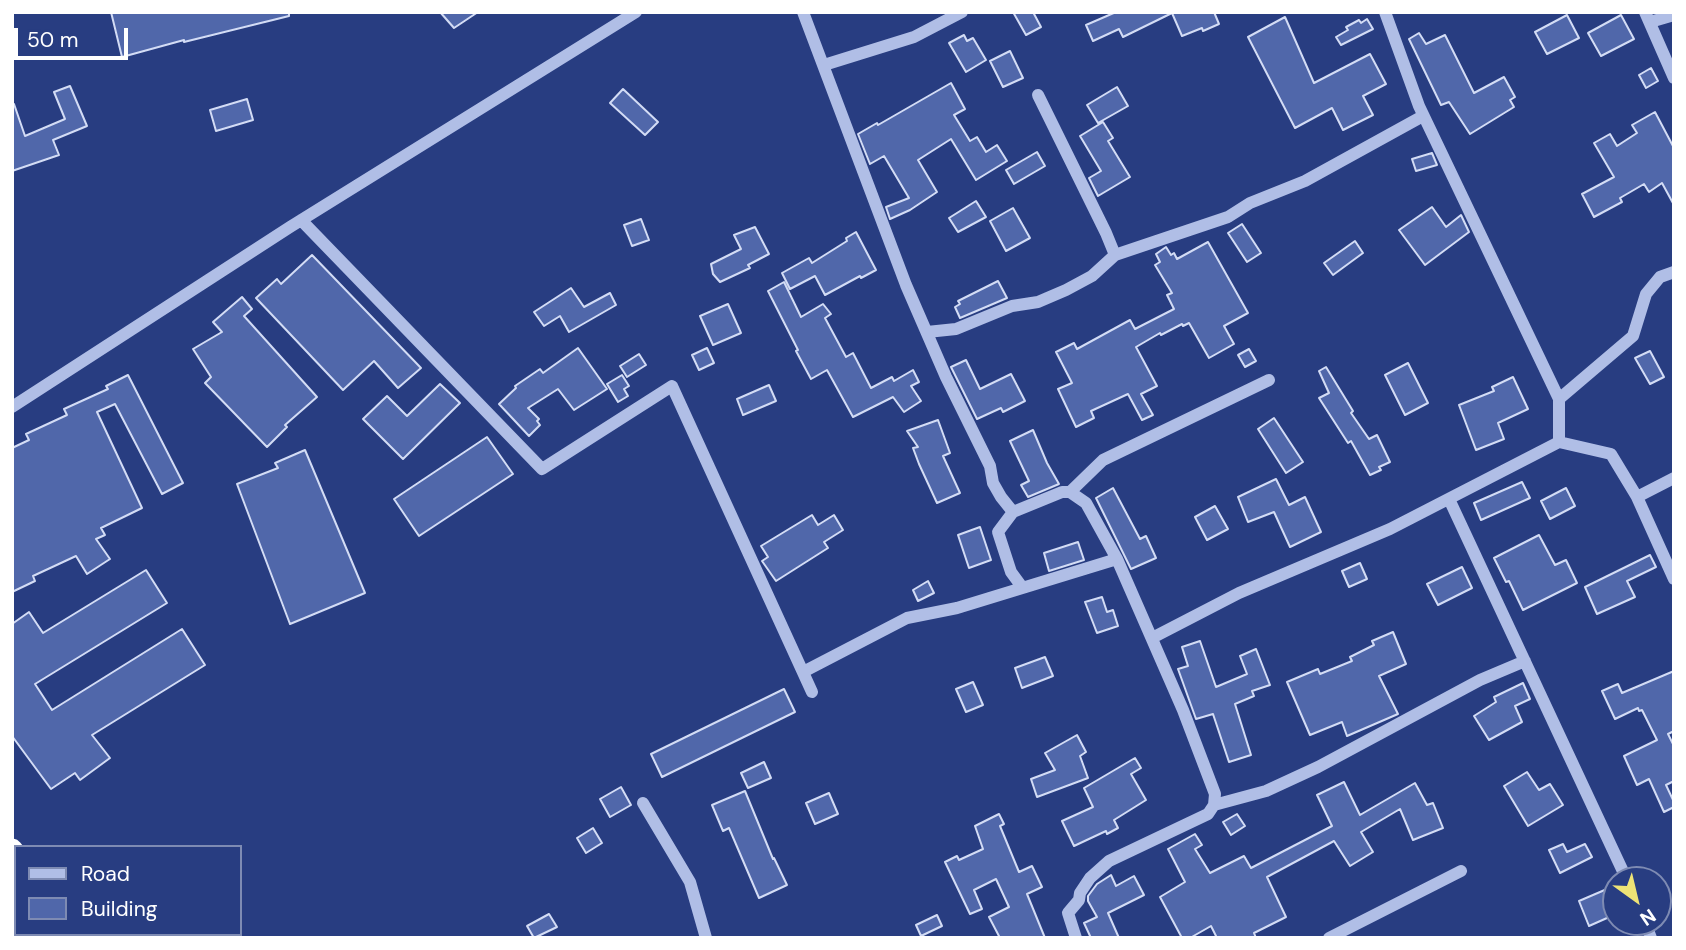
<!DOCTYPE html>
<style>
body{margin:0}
#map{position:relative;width:1686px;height:950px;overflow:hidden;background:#283d81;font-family:"DM Sans",sans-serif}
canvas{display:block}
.frame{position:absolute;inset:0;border:14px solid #fff;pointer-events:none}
.legend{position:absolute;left:14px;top:845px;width:228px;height:91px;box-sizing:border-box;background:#283d81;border:2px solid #7e8bb3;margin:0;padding:9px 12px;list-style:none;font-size:21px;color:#fff}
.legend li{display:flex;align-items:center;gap:14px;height:35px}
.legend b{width:35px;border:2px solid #7e8bb3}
.north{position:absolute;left:1602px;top:866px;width:70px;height:70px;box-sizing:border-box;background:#283d81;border:2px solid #7e8bb3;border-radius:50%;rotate:146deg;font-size:19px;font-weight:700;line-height:28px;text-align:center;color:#fff}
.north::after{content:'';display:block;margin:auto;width:24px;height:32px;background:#eee376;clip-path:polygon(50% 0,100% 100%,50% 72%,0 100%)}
.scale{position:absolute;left:14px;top:28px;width:114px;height:32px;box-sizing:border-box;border:4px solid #fff;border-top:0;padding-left:9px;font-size:21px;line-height:24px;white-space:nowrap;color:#fff;-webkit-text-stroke:5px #283d81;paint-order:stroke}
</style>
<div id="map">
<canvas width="1686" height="950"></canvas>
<div class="frame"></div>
<ul class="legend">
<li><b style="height:9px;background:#b0bee6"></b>Road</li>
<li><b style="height:19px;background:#5067aa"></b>Building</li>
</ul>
<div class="north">N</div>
<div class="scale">50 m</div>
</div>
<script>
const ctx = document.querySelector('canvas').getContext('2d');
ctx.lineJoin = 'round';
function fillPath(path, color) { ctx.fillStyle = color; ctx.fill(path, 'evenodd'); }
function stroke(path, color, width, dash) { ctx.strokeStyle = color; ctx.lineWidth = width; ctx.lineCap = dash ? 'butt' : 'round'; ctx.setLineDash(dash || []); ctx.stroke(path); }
const building = new Path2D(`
 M111,12H289V16L184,42V40L122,57Z
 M440,12H478L454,28Z
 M1013,12H1033L1041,27L1026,35Z
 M1116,12H1214L1219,24L1203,31L1202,28L1182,36L1172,13L1123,37L1119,29L1093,41L1086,25Z
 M1567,15L1579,38L1547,54L1535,32Z
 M1621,15L1634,39L1601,56L1588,33Z
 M1285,17L1314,83L1370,54L1386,84L1363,96L1373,115L1343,130L1332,108L1295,128L1248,37Z
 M1367,19L1373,29L1341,45L1336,37L1348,30L1346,27L1359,20L1361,23Z
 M1419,33L1426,44L1445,35L1474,93L1504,77L1515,97L1510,100L1514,107L1470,134L1449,102L1441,105L1409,39Z
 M964,35L967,41L973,38L986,60L966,72L949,43Z
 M1010,51L1023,78L1003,87L990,61Z
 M1651,68L1658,81L1646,88L1639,75Z
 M951,83L965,109L954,115L970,141L977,137L986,152L997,145L1007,161L976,180L951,139L918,160L937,192L910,210L890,219L886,207L909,198L884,156L870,164L858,134L877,123L878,125Z
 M70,86L87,126L53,140L59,155L12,171V105L14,104L25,136L65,119L54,92Z
 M1117,87L1128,106L1098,123L1087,105Z
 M623,89L658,122L645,135L610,103Z
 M247,99L253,120L216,131L210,110Z
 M1655,112L1674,148V205L1662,183L1649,192L1644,184L1620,198L1622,202L1594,217L1582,194L1614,177L1594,143L1610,134L1617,146L1637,133L1632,125Z
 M1103,122L1113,138L1108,141L1130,177L1098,196L1089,178L1101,171L1080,136Z
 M1037,152L1045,166L1014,184L1006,170Z
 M1432,153L1437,165L1416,171L1412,159Z
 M976,201L986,217L958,232L949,218Z
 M1432,207L1446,227L1461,215L1469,232L1425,265L1399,230Z
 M1013,208L1030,238L1006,251L990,221Z
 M641,219L649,240L632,246L624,225Z
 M1242,224L1261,253L1247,262L1228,233Z
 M755,227L769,254L748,265L750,268L720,282L713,274L711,264L741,249L734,235Z
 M856,232L876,270L861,278L860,276L825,295L815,276L790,289L782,273L809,258L812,263L847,241L846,238Z
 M1355,241L1363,253L1333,275L1324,263Z
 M1208,242L1248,313L1224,326L1234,344L1209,358L1189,323L1183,326L1182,324L1161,335L1160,333L1136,347L1157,386L1141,394L1153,415L1142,420L1128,394L1091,411L1094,418L1076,427L1058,389L1072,383L1056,352L1074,343L1077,349L1130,320L1135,329L1174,309L1167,295L1172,293L1155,265L1160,262L1156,254L1166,247L1171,255L1174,253L1177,259Z
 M312,255L421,368L398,388L374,361L343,390L256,298L277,279L281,284Z
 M998,281L1007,298L960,318L955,307L960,304L958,301Z
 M784,282L801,317L823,304L831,314L825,318L846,357L853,353L871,388L892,377L894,381L913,370L919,382L911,386L921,401L904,412L893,397L853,417L827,370L811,379L796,351L798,350L768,291Z
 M571,288L584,307L610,293L616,305L569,332L560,316L544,326L534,312Z
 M242,297L252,309L244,316L317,397L285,425L287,427L267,447L205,383L211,377L193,349L222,332L213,322Z
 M728,304L741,333L713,345L700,316Z
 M578,348L607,389L574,410L558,389L528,408L539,419L537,421L540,425L529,436L499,404L516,388L515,386L540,369L543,373Z
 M707,348L714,363L699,370L692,355Z
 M1249,349L1256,361L1245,367L1238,355Z
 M1650,351L1664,377L1650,384L1635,358Z
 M639,354L646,365L627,377L620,366Z
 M966,360L980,389L1011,374L1025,401L1003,412L1001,408L977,419L951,367Z
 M1408,363L1428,403L1405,415L1385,375Z
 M1326,367L1353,411L1351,413L1369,439L1377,435L1390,462L1379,467L1381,470L1370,475L1351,441L1348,443L1319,398L1329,393L1319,371Z
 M128,375L183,483L162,494L115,404L97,412L142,508L101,528L105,535L96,539L110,559L87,574L76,556L33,576L35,581L12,592V448L29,440L26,434L67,415L64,409L108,389L106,386Z
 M622,375L629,386L624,389L628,396L618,402L607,384Z
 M1513,377L1528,409L1498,423L1504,439L1476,450L1459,405L1494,391L1492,387Z
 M440,384L460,403L403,459L363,419L387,396L407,416Z
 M769,385L776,401L743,415L737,399Z
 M1274,418L1303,462L1286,473L1258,429Z
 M938,420L950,453L943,456L960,493L937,503L919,464L913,448L918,447L907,431Z
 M1033,430L1047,463L1059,484L1028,497L1021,485L1029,481L1010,441Z
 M487,437L513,474L419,536L394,499Z
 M305,450L365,593L290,624L237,484L278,468L275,463Z
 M1276,479L1289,505L1305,497L1321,532L1290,547L1274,512L1248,522L1238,497Z
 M1522,482L1530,498L1481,520L1474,503Z
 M1113,488L1140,539L1146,536L1156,558L1131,569L1096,498Z
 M1566,488L1575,506L1550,519L1541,501Z
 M1215,506L1228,529L1207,540L1195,517Z
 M812,515L818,525L834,515L843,530L824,542L828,548L776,581L762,561L768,557L761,546Z
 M980,527L991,560L969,568L958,535Z
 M1539,535L1555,565L1566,560L1577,583L1523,610L1509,581L1506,582L1494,558Z
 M1078,542L1084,560L1049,571L1044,553Z
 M1650,555L1656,567L1627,581L1635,597L1597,614L1585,587Z
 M1360,563L1367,579L1349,587L1342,571Z
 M1462,567L1472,588L1438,605L1427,584Z
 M146,570L167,603L35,684L52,710L182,629L205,665L92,735L110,758L80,780L75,773L51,789L12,736V624L29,612L43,633Z
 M928,581L934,593L918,601L913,590Z
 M1102,597L1107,612L1113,610L1118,626L1097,633L1085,602Z
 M1393,632L1406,664L1379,676L1398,714L1347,736L1342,722L1310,735L1287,682L1318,669L1320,674L1352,661L1350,657L1374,645L1372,641Z
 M1200,641L1216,687L1247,674L1240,656L1256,649L1270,685L1252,691L1254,696L1235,704L1251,755L1229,762L1213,714L1196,719L1178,669L1188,666L1182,647Z
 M1045,657L1053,676L1022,688L1015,668Z
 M1674,671V731L1668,734L1674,746V781L1666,785L1674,802V807L1664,812L1649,779L1637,785L1624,756L1657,740L1642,710L1639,711L1638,708L1615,719L1602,691L1618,684L1622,693Z
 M973,682L983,705L966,712L956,689Z
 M1523,683L1530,699L1515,706L1522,722L1489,740L1474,716L1496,702L1494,697Z
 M784,689L795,712L662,777L651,754Z
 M1077,735L1086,752L1080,756L1088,778L1037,797L1031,779L1055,770L1045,753Z
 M1135,758L1141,768L1131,774L1146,800L1114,820L1118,828L1107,834L1106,831L1074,846L1062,821L1093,807L1084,788Z
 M764,762L771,778L748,788L741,773Z
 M1527,772L1539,790L1550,784L1563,805L1528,826L1504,786Z
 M1344,782L1360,815L1415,783L1427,805L1433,803L1443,828L1413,840L1400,809L1361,832L1373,852L1350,866L1334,841L1267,877L1286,917L1254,933L1256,938H1217L1211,926L1190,938H1182L1160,897L1185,882L1168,849L1195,834L1202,845L1195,849L1210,873L1244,856L1251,868L1332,826L1317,795Z
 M621,787L631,805L610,817L600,799Z
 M745,791L773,859L774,858L787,885L759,898L729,828L723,831L712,805Z
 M829,793L838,814L815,824L806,803Z
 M999,814L1004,824L1000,826L1019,872L1032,866L1042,887L1027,894L1045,938H1000L989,917L1009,907L996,879L974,890L982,909L970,914L945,862L957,856L959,860L983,849L975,826Z
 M1237,814L1245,826L1231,835L1223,822Z
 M593,828L602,843L586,853L577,838Z
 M1563,844L1567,852L1585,844L1592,857L1560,873L1549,850Z
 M1111,875L1116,886L1134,876L1144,895L1108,913L1119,938H1091L1084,923L1097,917L1088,901V896L1097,884Z
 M1607,889L1616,914L1589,926L1579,901Z
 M549,914L557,927L534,938L527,926Z
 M937,915L942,926L921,936L916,925Z`);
const minor = new Path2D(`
 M803,12L906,285L946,377L990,466L993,483L1001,497L1013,512L1062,492H1070L1103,460L1269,380
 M1385,12L1419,106L1559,399V442
 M1645,12L1674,78
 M1650,22L1674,15
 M824,65L914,37L962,12
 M1038,95L1106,233L1115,255
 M301,220L542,469L672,386L812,692
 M927,332L956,329L1012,306L1038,302L1066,290L1092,276L1115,255L1228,217L1250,203L1305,181L1423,116
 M1559,399L1633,336L1646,294L1660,277L1674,272
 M12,407L290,227L636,12
 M1070,492L1086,503L1117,559L1183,710L1215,794L1214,805L1208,814L1109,861L1090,878L1080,893L1079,900L1068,913L1076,938
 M1637,497L1674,478
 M1449,499L1627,880
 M1013,512L998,532L1011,572L1022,587
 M1152,638L1239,593L1390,529L1559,442L1611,454L1637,497L1674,579
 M803,672L907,618L957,608L1117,559
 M643,803L690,882L706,938
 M1214,805L1266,791L1318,767L1480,680L1525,661
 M1645,922L1651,938
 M1329,938L1461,871`);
const highway = new Path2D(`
 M12,849L16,854
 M69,934L71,938`);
fillPath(building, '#5067aa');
stroke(building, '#d3dcf5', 2);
stroke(minor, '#b0bee6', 12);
stroke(highway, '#fff', 21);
</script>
